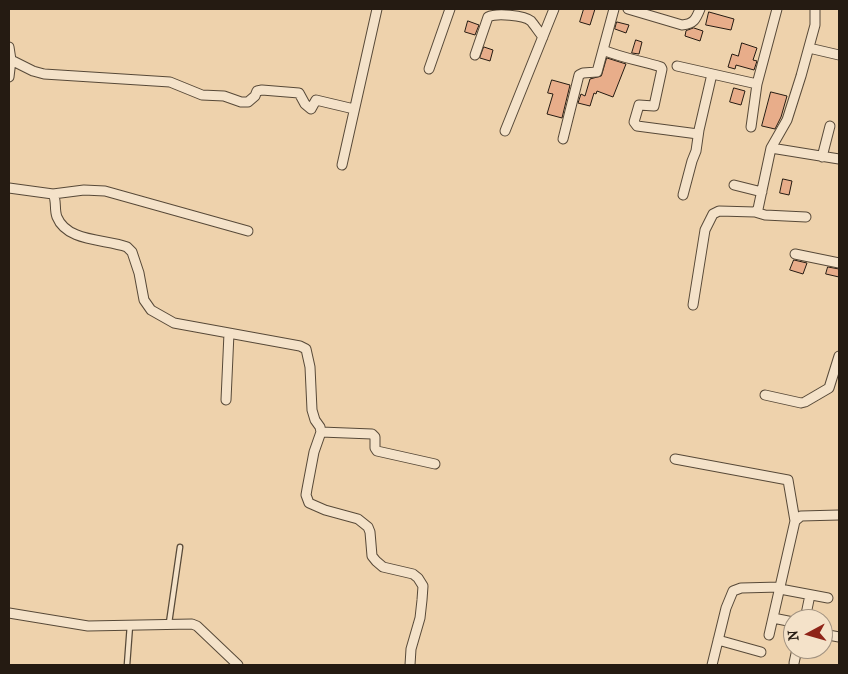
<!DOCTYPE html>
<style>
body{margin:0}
#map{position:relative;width:848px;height:674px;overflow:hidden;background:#eed2ac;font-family:"IM FELL French Canon",serif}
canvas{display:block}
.frame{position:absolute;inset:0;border:10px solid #251b12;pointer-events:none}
.north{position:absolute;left:783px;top:609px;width:50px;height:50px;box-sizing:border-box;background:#f4e2c9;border:1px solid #a19280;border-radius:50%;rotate:264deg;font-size:14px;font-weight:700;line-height:20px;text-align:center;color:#251b12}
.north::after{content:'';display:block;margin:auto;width:18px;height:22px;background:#8f2418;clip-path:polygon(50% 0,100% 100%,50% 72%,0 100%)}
</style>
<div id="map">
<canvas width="848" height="674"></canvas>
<div class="frame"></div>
<div class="north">N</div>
</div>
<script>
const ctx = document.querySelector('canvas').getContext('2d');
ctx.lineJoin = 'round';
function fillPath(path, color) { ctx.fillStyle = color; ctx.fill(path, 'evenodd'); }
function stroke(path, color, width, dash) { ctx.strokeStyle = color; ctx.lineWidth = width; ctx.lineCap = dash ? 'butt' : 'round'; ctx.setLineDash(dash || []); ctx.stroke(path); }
const building = new Path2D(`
 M584,9H595L590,25L580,22Z
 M709,12L734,19L731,30L706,25Z
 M468,21L479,25L475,35L465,32Z
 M617,22L629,25L626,33L615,29Z
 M694,28L703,31L700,41L685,36L686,31Z
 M636,40L642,42L639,54L632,53Z
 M742,43L757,48L753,60L757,61L754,70L736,65L735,69L728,67L732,54L738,56Z
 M484,47L493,50L490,61L480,58Z
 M607,58L626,64L613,97L597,91L596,94L594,93L590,106L578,103L581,94L585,96L590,79L601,76Z
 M552,80L570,85L562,118L547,114L553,94L548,93Z
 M734,88L745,91L741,105L730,102Z
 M771,92L787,96L781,117L775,129L762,126Z
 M783,179L792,181L789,195L780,193Z
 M794,260L807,263L803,274L790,270Z
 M828,267L839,269V277L826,274Z`);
const service = new Path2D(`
 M169,623L180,547
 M127,665L130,625`);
const minor = new Path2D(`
 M628,9L682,25C694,24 696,19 700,9
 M9,47L11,60L9,77
 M809,48L839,55
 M603,50C622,58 642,61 661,67L662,69L654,106L639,105L634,122L637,126L698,134
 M475,55L488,17C496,13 524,15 531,21C535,26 539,32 543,37
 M11,60L33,71L44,74L170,82L202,95L224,96L241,102H248L255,96L257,91L262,90L299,93L305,104L311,109L316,100L354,109
 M677,66L757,84
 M429,69L450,9
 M751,127L757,84L777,9
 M505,131L554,9
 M563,139L579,75L583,73L597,72L614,9
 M771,148L839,159
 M822,157L830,126
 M342,165L377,9
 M734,185L762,192
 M9,188L53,194C57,201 54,209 57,217C67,242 105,239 127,247L132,252L139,273L144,300L151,310L174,323L300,346L306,349L310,367L312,410L315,420L320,427L321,432L314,452L307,489L306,495L309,503L325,510L358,519L368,527L370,532L372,556L376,561L383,567L413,574L418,578L423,586L422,600L420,618L411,649L410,665
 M53,194L84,190L105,191L248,231
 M683,195L692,161L696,151L699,130L712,74
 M755,212L765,215L806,217
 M795,254L839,263
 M693,305L705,230L713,214L719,211L755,212L758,209L771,148L787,120L801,76L815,25V9
 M765,395L801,403L805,402L829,388L839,356
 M226,400L229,333
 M321,432L372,434L375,437V448L377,451L435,464
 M675,459L788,480L795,521
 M780,589L828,598
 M9,613L88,626L192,624L197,626L238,665
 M773,618L793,622
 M805,619L810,595
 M823,634L839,637
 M769,635L795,521L801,516L839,515
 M718,640L761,652
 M794,663L797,649
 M712,665L726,608L733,591L741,588L780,587`);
fillPath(building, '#e8ad8a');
stroke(building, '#251b12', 1);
stroke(service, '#574938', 7);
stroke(minor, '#574938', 11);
stroke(service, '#f4e2c9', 4.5);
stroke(minor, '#f4e2c9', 9);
</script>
